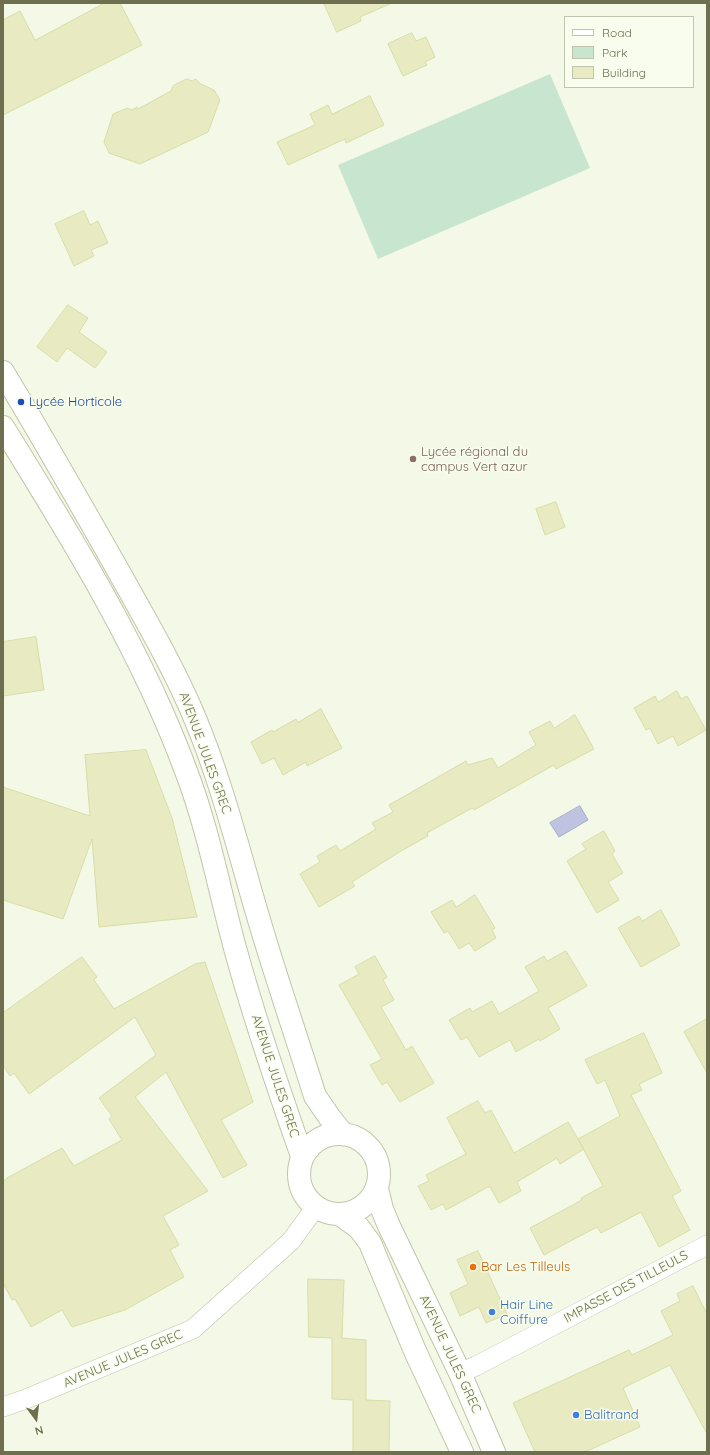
<!DOCTYPE html>
<meta charset="utf-8">
<style>
body{margin:0}
#map{position:relative;width:710px;height:1455px;overflow:hidden;background:#f4f9e7;font-family:Quicksand,sans-serif}
canvas{display:block}
.frame{position:absolute;inset:0;border:4px solid #6e6f4f;pointer-events:none}
.legend{position:absolute;left:564px;top:16px;width:130px;height:72px;box-sizing:border-box;background:#f8fded;border:1px solid #c1c4ae;margin:0;padding:5px 7px;list-style:none;font-size:12px;color:#6e6f4f}
.legend li{display:flex;align-items:center;gap:8px;height:20px}
.legend b{width:20px;border:1px solid #c1c4ae}
.north{position:absolute;left:16px;top:1399px;width:40px;height:40px;-webkit-text-stroke:3px #f8fded;paint-order:stroke;rotate:165deg;font-size:11px;font-weight:700;line-height:16px;text-align:center;color:#6e6f4f}
.north::after{content:'';display:block;margin:auto;width:14px;height:18px;background:#6e6f4f;clip-path:polygon(50% 0,100% 100%,50% 72%,0 100%)}
</style>
<div id="map">
<canvas width="710" height="1455"></canvas>
<div class="frame"></div>
<ul class="legend">
<li><b style="height:5px;background:#fff"></b>Road</li>
<li><b style="height:11px;background:#c7e5cf"></b>Park</li>
<li><b style="height:11px;background:#e8ebc2"></b>Building</li>
</ul>
<div class="north">N</div>
</div>
<script>
const ctx = document.querySelector('canvas').getContext('2d');
ctx.lineJoin = 'round';
function fillPath(path, color) { ctx.fillStyle = color; ctx.fill(path, 'evenodd'); }
function stroke(path, color, width, dash) { ctx.strokeStyle = color; ctx.lineWidth = width; ctx.lineCap = dash ? 'butt' : 'round'; ctx.setLineDash(dash || []); ctx.stroke(path); }
function write(font, color, halo, rows, align = 'center') {
  ctx.font = font + ' Quicksand,sans-serif'; ctx.lineWidth = 3; ctx.setLineDash([]); ctx.textBaseline = 'middle'; ctx.strokeStyle = halo; ctx.fillStyle = color; for (const [text, x, y, turn = 0] of rows) {
    ctx.save(); ctx.translate(x, y); ctx.rotate((+turn || 0) * Math.PI / 180); ctx.textAlign = isNaN(turn) ? turn : align; if (halo) ctx.strokeText(text, 0, 0); ctx.fillText(text, 0, 0); ctx.restore();
  }
}
const green = new Path2D(`
 M550,74L590,168L378,259L338,165Z`);
const water = new Path2D(`
 M580,806L588,820L559,837L550,823Z`);
const building = new Path2D(`
 M105,3H120L142,45L3,115V20L20,11L35,40Z
 M324,3H392L360,17L361,21L337,32Z
 M412,33L416,41L426,37L435,57L425,62L427,65L403,76L388,44Z
 M187,79L192,81L196,79L199,83L214,90L220,100L208,132L140,164L109,153L104,142L113,114L127,108L132,110L137,107L138,109L171,91L173,86Z
 M370,96L384,125L346,143L345,139L288,165L277,142L315,125L310,114L328,105L332,114Z
 M84,211L90,225L98,221L108,243L91,250L94,256L74,266L55,224Z
 M68,305L88,318L79,332L107,352L95,368L67,348L57,362L37,347Z
 M556,502L565,527L545,535L536,509Z
 M36,637L44,690L3,696V642Z
 M677,691L681,699L687,696L706,730L678,746L673,736L658,744L650,728L646,730L634,708L655,696L658,702Z
 M321,709L342,748L307,766L306,762L283,775L274,758L262,764L251,742L272,730L273,732L296,719L298,722Z
 M575,715L594,749L556,769L554,765L474,810L472,808L427,833L428,836L401,851L352,882L355,886L319,907L300,874L320,862L317,856L336,845L340,851L376,829L372,823L393,812L389,805L466,761L468,765L492,758L498,768L536,745L529,732L550,721L554,728Z
 M146,750L172,818L197,917L99,927L92,839L63,919L3,900V787L90,816L85,755Z
 M604,831L615,851L612,854L623,873L608,882L619,900L597,913L567,861L586,849L582,844Z
 M475,895L495,928L492,930L496,938L475,951L469,943L459,949L448,931L444,933L431,912L452,900L456,907Z
 M661,910L680,945L641,967L618,928L639,916L642,921Z
 M566,951L587,986L548,1008L560,1029L540,1041L539,1039L516,1052L510,1040L479,1057L467,1037L461,1040L449,1020L470,1008L472,1012L492,1001L499,1014L539,991L525,967L544,956L547,961Z
 M375,956L387,977L383,980L394,1000L381,1007L406,1050L412,1046L434,1083L400,1102L387,1082L382,1085L370,1065L382,1059L339,985L359,974L355,967Z
 M82,957L97,977L94,980L114,1009L195,964L205,962L253,1102L221,1120L247,1165L223,1178L166,1072L135,1097L208,1191L163,1216L179,1245L170,1250L184,1277L125,1310L72,1327L62,1310L31,1327L15,1299L12,1300L3,1283V1182L7,1178L62,1148L74,1166L122,1140L109,1119L112,1116L99,1098L156,1055L135,1017L29,1094L14,1073L10,1076L3,1065V1013Z
 M707,1019V1073L684,1032Z
 M644,1033L662,1073L639,1084L642,1090L631,1095L681,1191L672,1196L690,1230L659,1247L641,1212L601,1233L597,1227L544,1255L530,1228L582,1200L581,1198L603,1186L578,1139L620,1116L605,1080L597,1084L585,1060Z
 M478,1101L485,1113L491,1110L514,1153L568,1122L584,1149L560,1164L557,1158L517,1182L521,1191L499,1203L490,1187H488L446,1210L443,1204L431,1210L418,1186L429,1181L426,1175L466,1154L447,1118Z
 M478,1251L507,1314L486,1323L479,1307L460,1316L450,1293L468,1284L457,1260Z
 M308,1279L344,1280L342,1338L366,1340V1400L390,1401L389,1452H353V1400L332,1399V1338L309,1337Z
 M693,1286L707,1314V1434L670,1365L623,1388L640,1427L585,1452H535L513,1403L629,1350L632,1355L673,1335L661,1311L680,1301L677,1294Z`);
const street = new Path2D(`
 M460,1373L476,1366L707,1245
 M3,1407L26,1399L193,1329L291,1241L315,1208`);
const secondary = new Path2D(`
 M3,372C43,438 81,505 119,572C145,619 173,666 194,716C221,780 238,848 257,913C275,975 296,1035 315,1096L330,1118L343,1134
 M3,427C71,537 141,649 186,771C208,828 219,889 235,948C254,1018 278,1088 302,1156
 M299 1174a40 40 0 1 1 80 0a40 40 0 1 1-80 0Z
 M377,1189L382,1209L389,1226L460,1373L494,1452
 M341,1215L359,1228L370,1243L415,1351L462,1452`);
const markers = [
 [21,402,4,"#1a4fb4"],
 [413,459,4,"#8d6e63"],
 [473,1267,4,"#e8710a"],
 [492,1312,4,"#3f7fe0"],
 [576,1415,4,"#3f7fe0"]
];
const transitNames = [
 ["Lycée Horticole",29,402]
];
const educationNames = [
 ["Lycée régional du",421,452],
 ["campus Vert azur",421,467]
];
const streetNames = [
 ["AVENUE JULES GREC",205,753,70],
 ["AVENUE JULES GREC",275,1076,72],
 ["IMPASSE DES TILLEULS",626,1287,-28],
 ["AVENUE JULES GREC",450,1354,65],
 ["AVENUE JULES GREC",123,1359,-23]
];
const foodNames = [
 ["Bar Les Tilleuls",481,1267]
];
const shopNames = [
 ["Hair Line",500,1305],
 ["Coiffure",500,1320],
 ["Balitrand",584,1415]
];
fillPath(green, '#c7e5cf');
fillPath(water, '#bec4e0');
stroke(water, '#a5acd1', 1);
fillPath(building, '#e8ebc2');
stroke(building, '#d8dca5', 1);
stroke(street, '#c1c4a9', 20);
stroke(secondary, '#c1c5a6', 24);
stroke(street, '#fff', 19);
stroke(secondary, '#fff', 22);
for (const [x, y, r, color] of markers) { const dot = new Path2D(); dot.arc(x, y, r, 0, 2 * Math.PI); ctx.fillStyle = color; ctx.fill(dot); stroke(dot, '#f8fded', 1.5); }
write('13px', '#164399', '#f8fded', transitNames, 'left');
write('13px', '#785e54', '#f8fded', educationNames, 'left');
write('13px', '#6e6f4f', '#f8fded', streetNames);
write('13px', '#c56008', '#f8fded', foodNames, 'left');
write('13px', '#366cbe', '#f8fded', shopNames, 'left');
</script>
